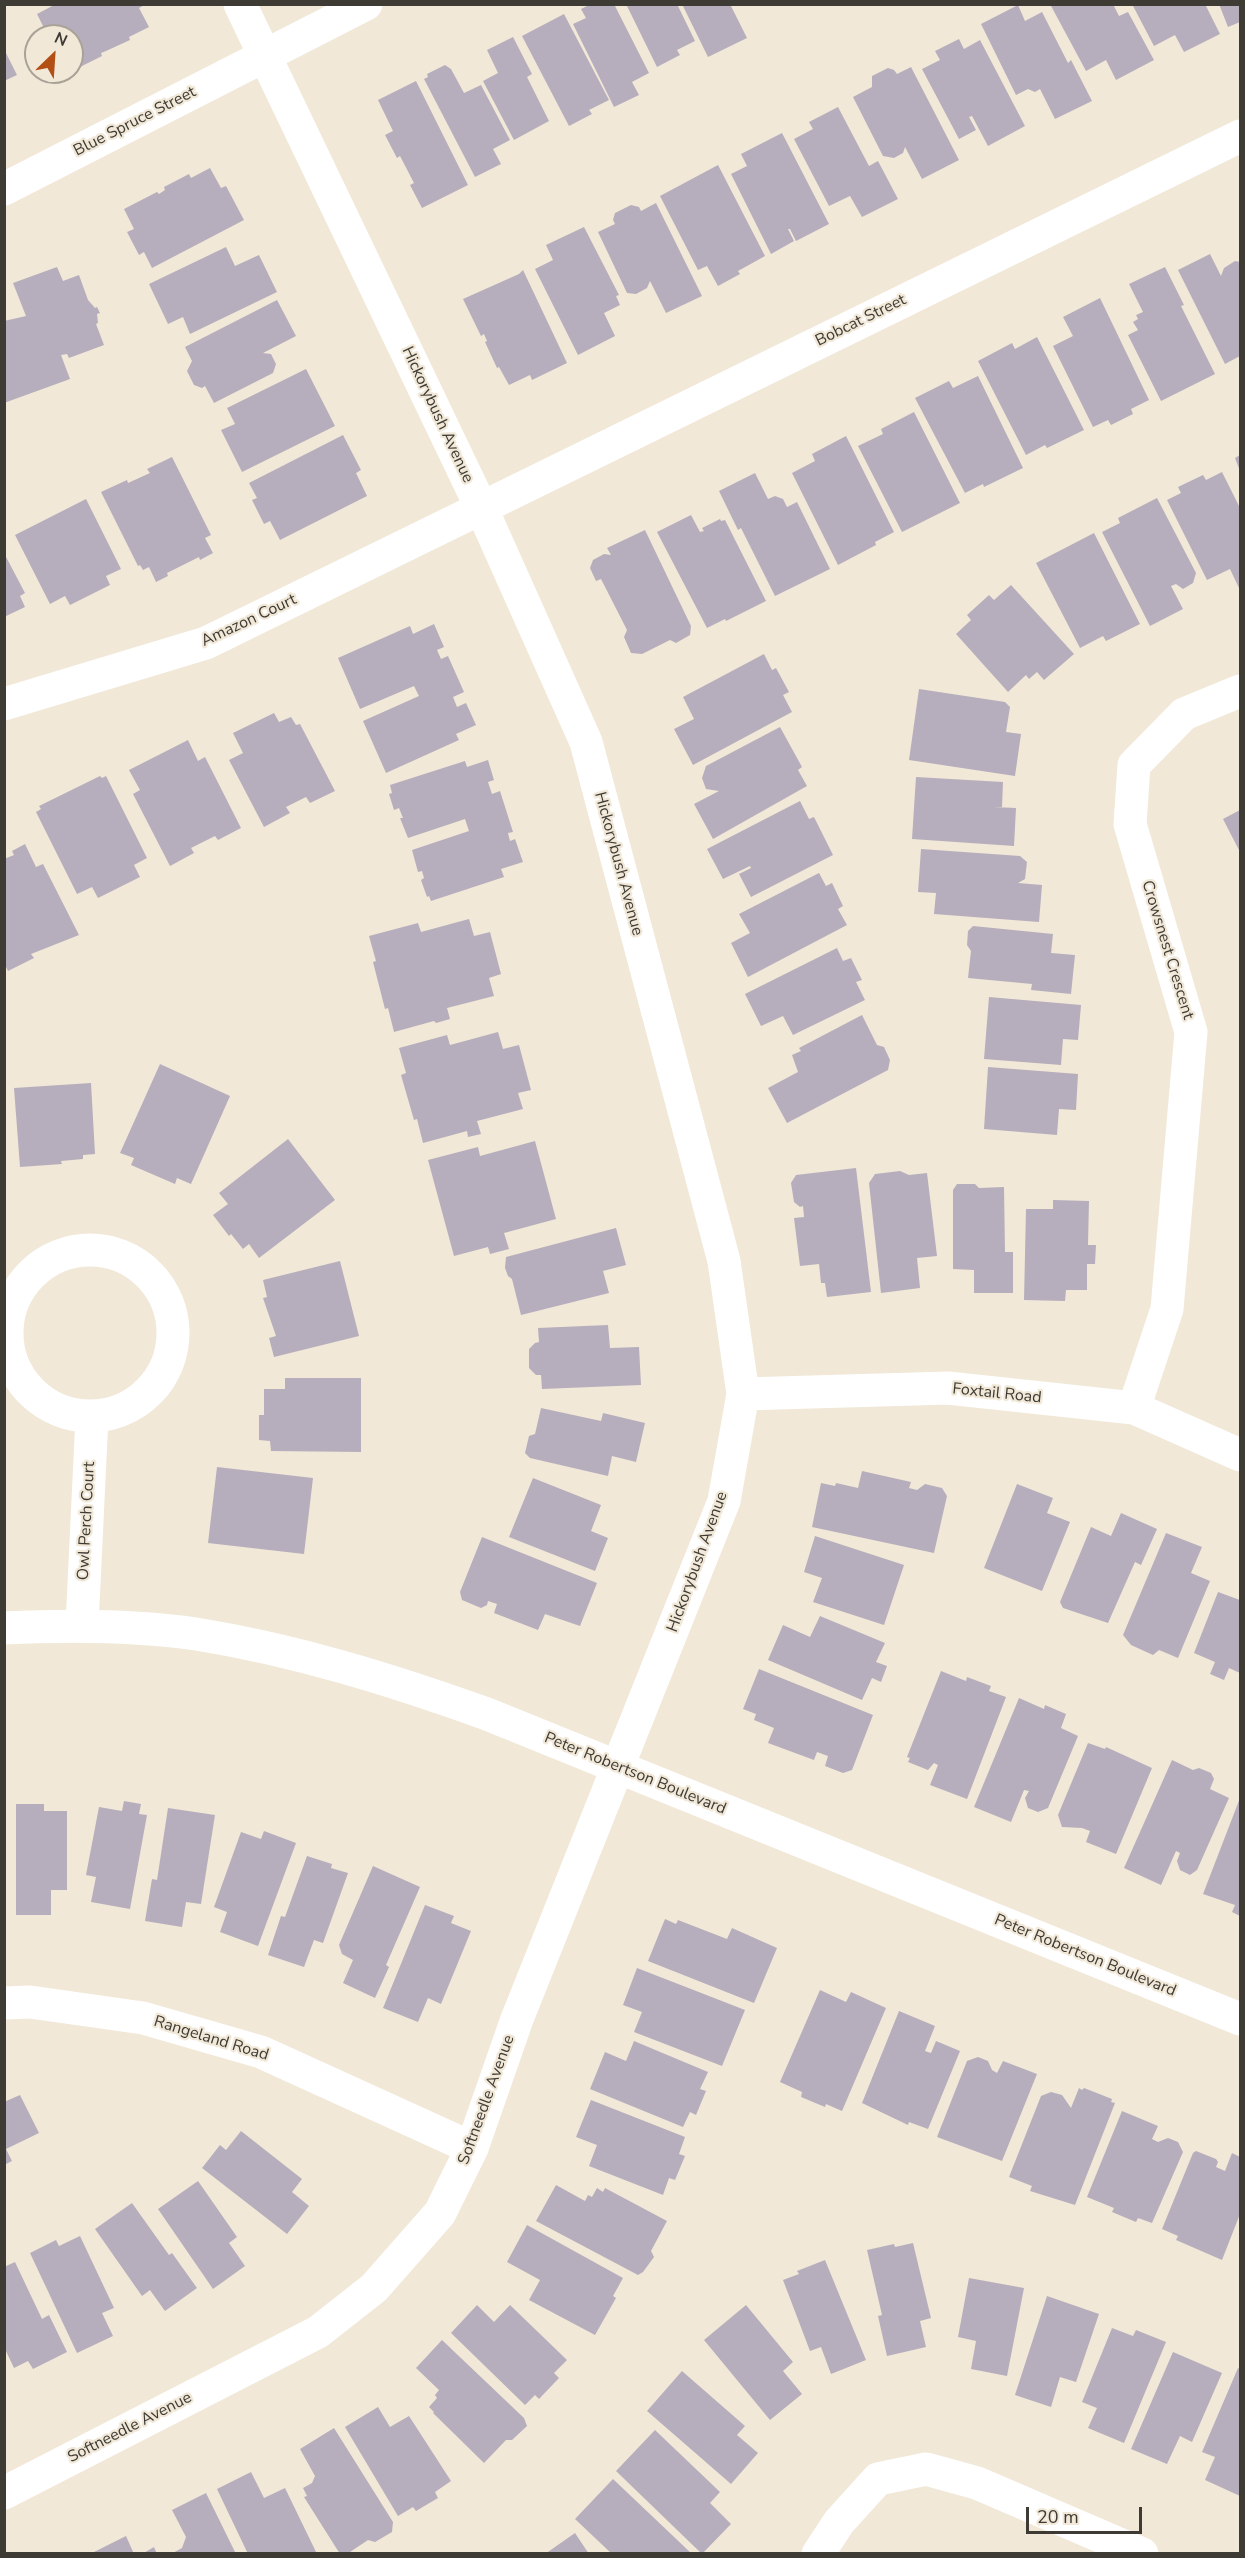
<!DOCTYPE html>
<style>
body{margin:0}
#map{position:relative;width:1245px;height:2558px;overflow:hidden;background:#f1e8d8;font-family:"Nunito Sans",sans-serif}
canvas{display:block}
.frame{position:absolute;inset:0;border:6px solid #3e3b35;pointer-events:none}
.north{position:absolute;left:24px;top:24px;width:60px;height:60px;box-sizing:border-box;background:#f1e8d8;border:2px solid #a9a397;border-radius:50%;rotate:25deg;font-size:16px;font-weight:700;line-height:24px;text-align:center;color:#3e3b35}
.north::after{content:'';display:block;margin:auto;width:21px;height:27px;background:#b24f15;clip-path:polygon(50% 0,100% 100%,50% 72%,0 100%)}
.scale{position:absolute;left:1026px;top:2507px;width:116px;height:27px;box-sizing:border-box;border:3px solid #3e3b35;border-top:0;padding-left:8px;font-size:18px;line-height:21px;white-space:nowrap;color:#3e3b35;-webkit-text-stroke:4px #f1e8d8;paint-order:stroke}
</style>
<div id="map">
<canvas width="1245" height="2558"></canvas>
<div class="frame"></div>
<div class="north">N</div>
<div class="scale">20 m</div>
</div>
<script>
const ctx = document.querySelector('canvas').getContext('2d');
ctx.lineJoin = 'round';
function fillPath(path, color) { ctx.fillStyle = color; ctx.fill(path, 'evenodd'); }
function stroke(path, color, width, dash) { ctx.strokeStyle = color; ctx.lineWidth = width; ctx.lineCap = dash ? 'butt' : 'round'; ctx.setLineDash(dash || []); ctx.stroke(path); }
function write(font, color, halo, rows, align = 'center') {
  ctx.font = font + ' "Nunito Sans",sans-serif'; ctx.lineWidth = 4.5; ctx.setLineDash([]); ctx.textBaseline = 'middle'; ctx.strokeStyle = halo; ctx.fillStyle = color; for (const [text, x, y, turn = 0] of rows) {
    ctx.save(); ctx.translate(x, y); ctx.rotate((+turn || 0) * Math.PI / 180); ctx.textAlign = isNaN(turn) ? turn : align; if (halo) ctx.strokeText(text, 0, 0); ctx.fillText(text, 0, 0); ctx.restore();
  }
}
const building = new Path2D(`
 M56,4H146L139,8L149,27L129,37L130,40L106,51L101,53L102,56L72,71V36H48L37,14Z
 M591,4H614L649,73L632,82L639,95L614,107L573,24L586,18L581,9Z
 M626,4H677L695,41L677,50L680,55L657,67Z
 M682,4H730L747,38L708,57Z
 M1050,4H1113L1119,16L1128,12L1154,60L1116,80L1106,60L1086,71Z
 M1132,4H1205L1220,34L1184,52L1175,35L1154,46Z
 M1219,4H1240V22L1228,27Z
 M1018,5L1025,21L1042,12L1068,63L1071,60L1092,101L1055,119L1040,89L1035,92L1028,89L1016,95L981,24Z
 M564,14L609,100L589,110L592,114L569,126L522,36Z
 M513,37L532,74L527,77L549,121L514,140L483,81L498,73L487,50Z
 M959,39L964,49L980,40L1025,126L988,146L972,116L969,117L976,130L959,139L922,69L940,60L935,51Z
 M4,49L17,75L4,81Z
 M445,65L451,69L464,93L481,85L510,140L493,149L501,164L475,177L424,79L428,77L427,74Z
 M911,67L959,160L922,179L905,147L903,153L894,158L883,156L853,97L872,87V76L888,68L894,70L897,74Z
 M416,81L468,185L422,208L410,185L414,183L400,156L397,158L385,135L393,131L378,100Z
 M838,107L869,166L878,161L898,199L862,217L850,196L829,206L794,139L813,129L809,122Z
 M782,133L829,224L796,241L790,229H788L794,241L771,254L731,174L747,166L741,154Z
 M718,165L765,256L738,271L740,274L718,286L707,266L698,270L660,196Z
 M210,168L221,188L226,186L244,220L152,268L144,252L139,255L127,232L134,229L124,209L157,192L159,194L165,190L164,187L189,174L191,178Z
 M656,203L702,296L666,313L650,281L647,288L636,294L627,293L598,232L615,224L613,220L615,213L631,205L639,207L641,211Z
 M584,227L619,295L616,296L620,305L604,313L615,336L578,355L535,269L553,260L546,245Z
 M226,247L235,266L259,255L277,292L190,334L183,317L168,324L149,284Z
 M1210,254L1221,276L1224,268L1235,261L1240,262V356L1225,364L1178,270Z
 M57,267L63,281L79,275L88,300L95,308L97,307L100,313L97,314L98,323L96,324L104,345L69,358L67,354L61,355L70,379L4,403V321L26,316L13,283Z
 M1165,267L1184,305L1181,306L1215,374L1161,401L1128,335L1138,330L1133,322L1138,319L1136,315L1143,312L1129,284Z
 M523,270L567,363L532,380L530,375L509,385L499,367L497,368L485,342L487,341L484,334L481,336L463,299L519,274Z
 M1100,298L1149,400L1131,409L1133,414L1111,425L1108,420L1093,427L1053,346L1073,336L1063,317Z
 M277,300L296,336L263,353L271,354L276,364L273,373L214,403L205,386L202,388L194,385L187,371L192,361L185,347Z
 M1037,337L1084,430L1047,448L1045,445L1026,455L978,361L1012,343L1015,349Z
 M306,369L335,426L242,472L221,430L235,424L227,408Z
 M978,376L1023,468L984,487L983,484L965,493L915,398L949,381L953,388Z
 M914,412L960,503L902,532L858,446L883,434L881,429Z
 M343,435L361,470L356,473L367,496L280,540L270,521L264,524L252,500L257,498L249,483Z
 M846,436L894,532L875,542L876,545L838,565L792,473L815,461L812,454Z
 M1240,455V471L1235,458Z
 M172,457L211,535L205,538L213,553L200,560L199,557L167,573L168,576L156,582L149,567L143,570L140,565L138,566L101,492L127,480L128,483L150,473L147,469Z
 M1222,472L1240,508V587L1239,588L1230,569L1207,580L1167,500L1181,493L1178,487L1203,475L1206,480Z
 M755,473L768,499L775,496L783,499L787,507L797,502L830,569L775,596L741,528L738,530L719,491Z
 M1157,498L1196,573L1193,583L1183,589L1176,584L1171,586L1183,609L1150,626L1102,532L1120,523L1118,518Z
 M86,499L121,569L106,576L110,585L70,605L65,596L50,604L15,535Z
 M691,515L700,532L704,531L702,528L720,519L721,521L725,520L766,601L726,621L725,619L707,628L657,532Z
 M645,530L691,626L690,635L676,643L670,640L642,654L631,653L624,637L627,630L601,579L596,581L590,568L593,560L604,554L611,555L607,548Z
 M1094,533L1140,624L1106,641L1103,636L1080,648L1036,563Z
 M4,553L25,593L20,596L25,607L4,617Z
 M1011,585L1074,654L1044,680L1037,672L1029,679L1026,675L1008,692L956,634L971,620L967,615L989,595L994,600Z
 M434,624L444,647L437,650L441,659L448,656L464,692L453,697L457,707L466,703L476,725L456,734L459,740L386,773L363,721L419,696L414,686L360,709L338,658L410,626L413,634Z
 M764,654L772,670L776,668L789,692L783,695L792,712L693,765L674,729L694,719L683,697Z
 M919,689L1005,702L1010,707L1006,732L1021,734L1015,776L909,760Z
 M274,713L279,722L291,717L296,725L300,724L335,791L310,803L306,797L286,807L290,813L264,827L229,760L243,753L233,733Z
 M780,727L802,767L798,770L807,786L713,839L694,804L719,791L706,789L702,778L706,766Z
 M188,740L198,761L205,757L241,828L218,840L215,836L191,848L194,853L170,866L133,794L140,790L129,770Z
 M488,760L494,780L488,782L492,794L500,791L513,832L508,833L510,841L515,839L523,862L501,869L504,877L431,901L429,896L427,897L421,880L424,878L422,871L418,872L412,850L469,831L465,819L408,838L400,818H403L399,808L394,810L389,794L392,793L390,785L465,761L467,767Z
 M100,776L102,778L106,776L147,858L134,865L140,877L98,898L92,887L77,894L36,812L41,809L39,806Z
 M916,777L1003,782L1002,807H993L1016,808L1014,846L912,839Z
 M800,801L809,819L814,817L833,855L751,897L739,874L751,868L750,866L723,879L707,849Z
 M1240,810V852L1223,819Z
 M25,844L36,867L43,864L79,935L31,954L34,958L8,971L4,963V859L14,855L12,851Z
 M921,849L1020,856L1027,862L1025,879L1018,883L1042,885L1039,922L934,914L936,893L918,892Z
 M819,873L826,886L832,883L843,906L838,909L847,925L748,977L731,943L750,933L739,914Z
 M469,919L474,936L490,932L501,974L489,978L494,996L447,1008L450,1019L436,1023L434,1021L394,1032L388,1008L385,1009L373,962L376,961L369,936L418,923L421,932Z
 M973,926L1053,934L1051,953L1075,955L1071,994L1031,990L1032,984L968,978L971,951L967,945L968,931Z
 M837,948L843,961L851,958L862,980L856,982L865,1000L793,1035L783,1016L761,1026L745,994Z
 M989,997L1081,1005L1078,1040L1063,1039L1061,1065L984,1059Z
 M862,1015L877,1045L884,1047L890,1060L888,1070L787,1123L768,1088L798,1072L792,1055L801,1051L799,1048Z
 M498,1032L503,1049L519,1045L531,1090L518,1093L523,1109L477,1121L481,1134L468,1137L467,1131L423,1143L417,1119L414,1120L401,1075L406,1073L399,1048L447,1035L450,1045Z
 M160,1064L230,1096L191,1184L177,1178L175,1184L131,1165L134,1158L120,1153Z
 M988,1067L1078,1074L1076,1110L1059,1109L1057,1135L984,1129Z
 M91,1083L95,1154L83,1155V1159L61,1161L62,1164L20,1167L14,1088Z
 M288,1139L335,1200L259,1258L249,1244L243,1249L231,1234L229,1236L213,1215L228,1204L219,1193Z
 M535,1141L556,1219L504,1233L509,1249L490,1254L488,1247L454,1256L428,1160L478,1147L480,1156Z
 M856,1168L871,1292L827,1297L825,1283H821L819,1264L800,1266L794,1218L804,1217L803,1206L800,1207L794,1202L791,1183L796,1175Z
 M900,1171L909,1175L927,1173L937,1256L917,1258L920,1288L881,1293L869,1183L875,1174Z
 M957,1184H975L979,1188L1004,1187L1005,1252H1013V1293H974V1270L953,1269V1190Z
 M1053,1200L1089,1201L1088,1245H1096L1095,1264H1087V1290H1066L1065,1301L1024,1300L1026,1209H1053Z
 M616,1228L626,1265L603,1271L609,1293L521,1315L512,1279L508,1276L505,1268L506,1257Z
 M340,1261L359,1336L274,1357L269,1338L276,1336L263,1298L267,1297L263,1280Z
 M608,1325L610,1348L639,1347L641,1385L542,1389L541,1375H536L529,1368V1349L535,1343L539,1342L538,1328Z
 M285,1378H361V1452L271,1451L270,1441L259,1440V1415H264V1389H285Z
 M541,1408L601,1421L603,1413L645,1423L636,1462L612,1456L608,1476L530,1458L525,1453L529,1436L535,1434Z
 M217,1467L313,1478L304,1554L208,1543Z
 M862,1471L911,1482L909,1488L917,1490L925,1484L942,1488L947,1496L934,1553L812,1527L821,1483L835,1486L836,1483L858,1488Z
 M533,1478L601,1505L591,1531L608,1538L595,1571L509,1537Z
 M1017,1484L1053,1498L1047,1513L1070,1522L1042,1591L984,1568Z
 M1121,1513L1157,1529L1141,1565L1135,1562L1108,1623L1063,1608L1060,1602L1091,1527L1111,1536Z
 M1166,1533L1202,1547L1191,1573L1210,1581L1178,1658L1159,1650L1153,1655L1131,1645L1123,1635Z
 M815,1536L904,1565L884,1625L813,1602L822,1578L804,1572Z
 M482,1537L597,1583L580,1626L545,1614L538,1630L494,1613L497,1604L488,1601L487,1605L481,1608L462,1600L460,1592Z
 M1218,1592L1240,1600V1673L1229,1668L1224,1680L1210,1674L1215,1662L1194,1653Z
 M820,1616L885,1643L876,1662L887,1666L881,1682L872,1678L862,1700L768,1660L783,1625L810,1637Z
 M759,1669L873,1715L852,1770L843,1773L825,1766L828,1756L817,1752L814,1760L768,1743L774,1728L754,1720L756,1714L743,1709Z
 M941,1671L966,1681L967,1677L991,1686L989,1691L1006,1697L967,1799L930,1785L938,1765L934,1763L928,1770L908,1762L910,1758L907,1757Z
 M1019,1698L1044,1709L1045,1705L1066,1714L1061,1728L1078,1736L1048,1808L1038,1812L1028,1808L1025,1798L1029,1791L1024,1790L1011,1822L974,1807Z
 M1088,1743L1105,1749L1106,1747L1152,1768L1116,1854L1086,1842L1090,1831L1082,1828L1062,1827L1058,1815Z
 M1172,1760L1193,1770L1199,1768L1211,1773L1214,1779L1210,1789L1229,1798L1197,1870L1190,1875L1180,1870L1177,1861L1180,1853L1176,1851L1161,1885L1124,1868Z
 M1240,1798V1916L1232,1912L1235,1905L1203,1894Z
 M124,1801L141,1804L139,1814L147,1815L130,1909L91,1902L96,1877L86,1875L99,1807L122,1811Z
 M16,1804H44V1811H67V1890H51V1915H16Z
 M168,1808L215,1815L201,1904L186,1902L182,1927L145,1921L152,1879L157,1880Z
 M264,1831L296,1843L258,1946L220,1932L227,1912L214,1907L241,1832L261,1839Z
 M307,1856L332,1864L331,1868L348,1873L323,1943L314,1940L304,1967L268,1955L281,1916L285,1917Z
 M373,1866L420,1887L386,1965L389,1967L375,1998L343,1983L353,1960L342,1954L339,1945Z
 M425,1905L454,1916L451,1923L471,1931L441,2004L428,1998L418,2022L383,2008Z
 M665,1919L676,1924L678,1920L727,1939L732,1928L777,1948L754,2003L648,1961Z
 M637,1968L745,2010L722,2066L634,2032L642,2012L623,2005Z
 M820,1990L846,2002L851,1992L886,2008L842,2111L826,2104L825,2107L801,2097L802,2092L780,2082Z
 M899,2011L935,2026L925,2051L931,2053L936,2041L960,2051L928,2129L909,2122L908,2125L862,2103Z
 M634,2041L708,2072L700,2089L706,2091L696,2115L690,2112L683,2127L590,2089L605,2052L626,2061Z
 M978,2057L988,2061L992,2070L997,2073L1003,2061L1037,2074L1002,2161L937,2137L967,2061Z
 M1079,2088L1082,2090L1084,2088L1112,2099L1111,2102L1115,2103L1075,2205L1030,2191L1032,2186L1009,2177L1041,2096L1051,2092L1062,2095L1071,2108Z
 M20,2095L39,2133L6,2149L12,2161L4,2165V2102Z
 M591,2100L685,2137L679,2154L685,2156L675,2180L669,2178L663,2195L589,2166L597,2145L576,2137Z
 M1122,2111L1158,2126L1152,2139L1158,2142L1168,2138L1178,2142L1183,2152L1152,2223L1138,2218L1136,2222L1112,2212L1114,2208L1087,2197Z
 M241,2131L302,2179L292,2192L309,2206L287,2234L202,2168L220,2145L226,2150Z
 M1196,2151L1216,2159L1218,2162L1216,2167L1225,2171L1232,2153L1240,2157V2214L1222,2260L1176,2240L1178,2236L1162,2229L1193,2153Z
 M198,2181L237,2237L229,2243L245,2266L213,2289L158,2209Z
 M556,2185L585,2201L588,2195L592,2197L597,2188L603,2192L605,2188L667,2221L651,2251L654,2257L643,2272L638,2275L536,2221Z
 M132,2203L169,2255L172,2253L197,2288L165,2311L150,2290L142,2296L95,2229Z
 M527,2225L623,2278L613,2296L616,2298L595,2335L529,2300L540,2280L507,2262Z
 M80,2236L114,2308L102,2313L113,2336L77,2353L30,2253L56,2240L59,2246Z
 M913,2243L931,2318L920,2321L926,2347L887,2356L878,2316L882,2315L867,2250L894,2244L895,2247Z
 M825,2260L866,2360L831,2374L821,2347L810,2351L783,2280L799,2274L797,2271Z
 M15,2262L42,2319L49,2315L67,2352L33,2369L28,2361L14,2368L4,2347V2267Z
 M969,2278L1024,2288L1007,2376L971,2369L976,2341L958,2337Z
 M1047,2296L1099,2314L1076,2382L1060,2377L1051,2407L1015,2395Z
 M477,2305L494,2322L510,2305L567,2360L554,2373L559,2378L539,2399L535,2395L525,2405L451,2333Z
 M746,2305L793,2362L783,2371L802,2394L770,2420L704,2340Z
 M1112,2328L1133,2336L1136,2330L1166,2342L1124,2443L1088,2428L1097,2408L1082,2402Z
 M442,2340L524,2418L527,2426L512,2440H506L484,2463L433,2413L434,2412L429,2407L437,2398L435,2395L439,2390L416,2368Z
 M1173,2352L1222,2373L1192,2442L1180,2436L1167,2464L1131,2449Z
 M1238,2368L1240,2369V2496L1205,2480L1215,2457L1202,2452Z
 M682,2371L745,2426L737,2435L758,2453L731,2484L647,2411Z
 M378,2407L390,2427L409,2416L451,2481L435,2492L438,2498L416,2511L413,2507L398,2516L345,2427Z
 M334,2428L393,2522L392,2532L375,2542L368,2540L347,2554H340L304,2497L307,2496L303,2488L312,2483L315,2476L300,2449Z
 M655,2430L720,2492L710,2503L731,2524L702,2554L616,2471Z
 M251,2472L264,2498L285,2488L317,2554H248L217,2489Z
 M613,2479L692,2554H612L575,2519Z
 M206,2493L236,2554H171L182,2548L186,2537L172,2510Z
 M575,2533L589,2554H545Z
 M126,2536L134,2554H90Z
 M154,2547L157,2554H142Z`);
const minor = new Path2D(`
 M4,189L366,4
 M4,704L206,643L1240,136
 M7 1333a83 83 0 1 1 166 0a83 83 0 1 1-166 0Z
 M743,1394L948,1388L1134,1408L1240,1455
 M1134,1408L1167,1309L1191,1032L1130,824L1134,765L1184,714L1240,691
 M82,1625L92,1417
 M4,2003L30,2002L143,2018L261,2052L472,2148
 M4,2493L318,2332L374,2288L440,2213L472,2148L517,2019L724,1501L743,1394L724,1261L586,742L481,507L240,4
 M818,2554L839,2522L878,2479L926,2469L977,2483L1142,2554`);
const tertiary = new Path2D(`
 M4,1628C68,1625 133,1625 196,1634C296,1650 392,1680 487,1714L1240,2019`);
const streetNames = [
 ["Blue Spruce Street",135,122,-27],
 ["Bobcat Street",861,321,-26],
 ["Hickorybush Avenue",437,415,65],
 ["Amazon Court",249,621,-25],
 ["Hickorybush Avenue",618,864,75],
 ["Crowsnest Crescent",1167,950,73],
 ["Foxtail Road",997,1394,6],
 ["Owl Perch Court",87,1521,-87],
 ["Hickorybush Avenue",698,1562,-70],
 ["Peter Robertson Boulevard",635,1774,22],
 ["Peter Robertson Boulevard",1085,1956,22],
 ["Rangeland Road",211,2039,17],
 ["Softneedle Avenue",487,2100,-70],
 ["Softneedle Avenue",130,2428,-27]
];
fillPath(building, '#b6aebc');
stroke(minor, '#fff', 33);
stroke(tertiary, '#fff', 33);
write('16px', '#3e3b35', '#f1e8d8', streetNames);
</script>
